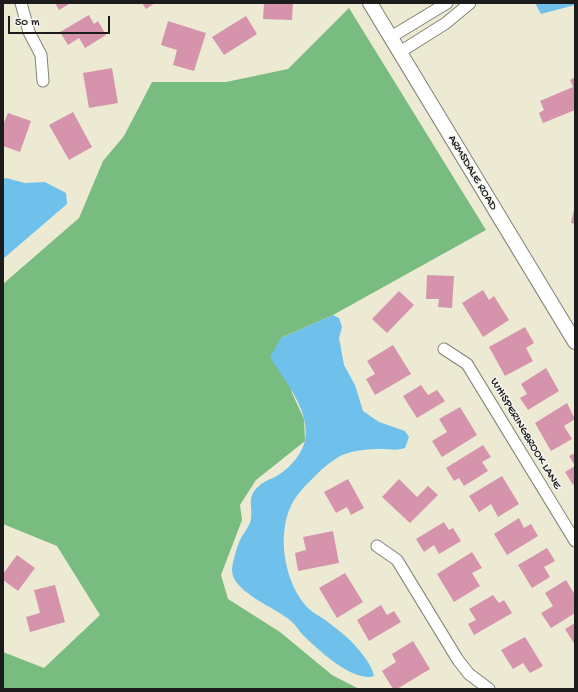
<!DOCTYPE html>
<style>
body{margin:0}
#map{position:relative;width:578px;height:692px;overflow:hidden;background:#edead4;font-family:"Gochi Hand",sans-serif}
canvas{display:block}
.frame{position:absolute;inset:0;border:4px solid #1c1c1c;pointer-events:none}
.scale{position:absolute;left:8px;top:16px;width:102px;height:18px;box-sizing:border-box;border:2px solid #1c1c1c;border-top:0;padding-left:5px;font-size:12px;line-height:14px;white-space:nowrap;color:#1c1c1c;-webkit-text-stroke:3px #f6f6f2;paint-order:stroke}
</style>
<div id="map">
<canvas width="578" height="692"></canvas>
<div class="frame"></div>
<div class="scale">50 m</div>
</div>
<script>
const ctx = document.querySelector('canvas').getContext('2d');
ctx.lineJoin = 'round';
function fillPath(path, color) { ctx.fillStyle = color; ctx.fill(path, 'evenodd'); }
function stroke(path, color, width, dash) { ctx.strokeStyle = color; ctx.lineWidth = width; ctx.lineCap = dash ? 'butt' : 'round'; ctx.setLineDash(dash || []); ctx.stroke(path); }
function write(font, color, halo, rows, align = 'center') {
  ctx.font = font + ' "Gochi Hand",sans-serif'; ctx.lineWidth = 3; ctx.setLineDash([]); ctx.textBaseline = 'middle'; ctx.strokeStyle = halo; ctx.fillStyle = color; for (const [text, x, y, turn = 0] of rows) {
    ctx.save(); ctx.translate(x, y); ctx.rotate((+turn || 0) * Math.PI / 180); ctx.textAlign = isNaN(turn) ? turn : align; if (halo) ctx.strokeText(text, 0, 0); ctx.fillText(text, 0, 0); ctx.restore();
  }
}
const forest = new Path2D(`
 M349,8L486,230L333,315L281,338L292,393L304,419L305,441L256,480L240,505L242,520L221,575L228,599L280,632L332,675L359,689H3V652L44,668L100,615L57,546L3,524V284L79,218L103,161L124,136L152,82H226L288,69Z`);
const water = new Path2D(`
 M535,3H575V5L541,14Z
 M6,178L25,183L45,182L66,193L67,204L3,259V179Z
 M333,315L339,318L342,327L339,338L344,365L355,385L363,411L379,422L405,431L409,437L405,448C396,451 390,449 381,449C369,449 356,450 345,454C334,458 322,469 314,477C305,486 295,496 290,508C277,538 285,584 308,608C313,613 320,616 325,620C340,631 352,640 363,655C368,662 372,667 374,676C353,683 316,648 302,634C298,630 296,625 292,622C278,608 232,593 232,570C232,564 238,543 241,538C244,532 250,526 251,519C253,506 246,497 259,486C264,481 269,480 275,477C288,470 301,456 305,441C311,411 284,380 270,357L281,338Z`);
const building = new Path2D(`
 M55,3H71L59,10Z
 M142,3H155L146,9Z
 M264,3H293L292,20L263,19Z
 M89,15L94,24L98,21L106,35L85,48L79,38L68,45L60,32Z
 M246,16L257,34L224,55L212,37Z
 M168,21L206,33L194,71L173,65L177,50L161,45Z
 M112,68L118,103L89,108L83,73Z
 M575,77V110L543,123L539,113L544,110L540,101L573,87L570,80Z
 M73,112L92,147L69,160L49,125Z
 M8,113L31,121L20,152L3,146V125Z
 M574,209H575V224L571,223Z
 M427,275L454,276L452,308L438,307L439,299H426Z
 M483,290L489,300L494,296L509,320L483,337L462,303Z
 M399,291L414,305L387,333L372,319Z
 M525,327L534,343L526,348L533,361L505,376L489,347Z
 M393,345L411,374L375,395L366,379L375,374L367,361Z
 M546,368L559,391L528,410L520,398L527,394L521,384Z
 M421,385L428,395L437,390L445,401L417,418L403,396Z
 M567,403L575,419L564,426L572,439L551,451L535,423Z
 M460,407L477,435L442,457L432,441L447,432L439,419Z
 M483,445L491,457L482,462L488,471L464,486L459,478L454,481L446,468Z
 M575,453V466L569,456Z
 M575,466V484L573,485L565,472Z
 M502,476L519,504L498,517L491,504L479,512L469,496Z
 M348,479L364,508L351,515L347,507L336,513L324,492Z
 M399,479L417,497L428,486L438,495L410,523L382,497Z
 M519,518L524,528L531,524L538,536L507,555L494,534Z
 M444,522L449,530L453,528L461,541L439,554L434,545L424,552L416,539Z
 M333,531L339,563L298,571L295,553L306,550L303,537Z
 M547,548L555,561L544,567L550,577L532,588L518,565Z
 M472,552L482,568L472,573L480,586L454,602L437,574Z
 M17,555L35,568L18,591L3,580V574Z
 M345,573L363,602L337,618L319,588Z
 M566,580L575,595V613L551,628L541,613L553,606L545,593Z
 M55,585L65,622L30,632L26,617L40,613L34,590Z
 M493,595L499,603L504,600L512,613L474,635L468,624L476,620L469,609Z
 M381,605L387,615L394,611L401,622L369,641L357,620Z
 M575,623V645L565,629Z
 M525,637L543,666L530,673L523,663L513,669L501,650Z
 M413,641L430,669L397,689H393L382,671L396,662L392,654Z`);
const minor = new Path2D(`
 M21,3L29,32L41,55L43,81
 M391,37L447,3
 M400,52L446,23L470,3
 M444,349L467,364L575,541
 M377,546L397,560L458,660L469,674L489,689`);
const tertiary = new Path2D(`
 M370,3L575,342`);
const streetNames = [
 ["ARMSDALE ROAD",472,173,59],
 ["WHISPERINGBROOK LANE",525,434,59]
];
fillPath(forest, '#79bc7f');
fillPath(water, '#6fc0ea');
fillPath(building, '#d693ac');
stroke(minor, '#848378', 13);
stroke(tertiary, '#848378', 16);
stroke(minor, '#fff', 11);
stroke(tertiary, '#fff', 14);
write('12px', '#1c1c1c', '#f6f6f2', streetNames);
</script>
